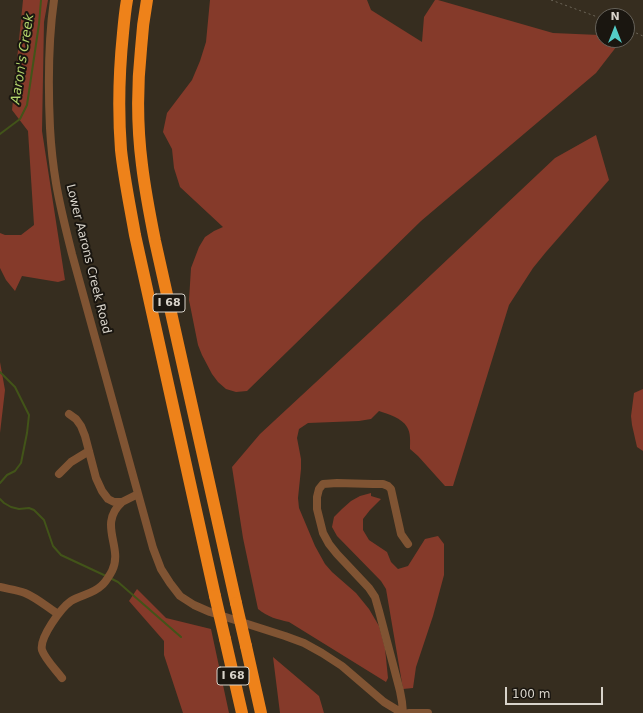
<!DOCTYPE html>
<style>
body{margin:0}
#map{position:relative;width:643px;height:713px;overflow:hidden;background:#362d1f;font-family:"DejaVu Sans",sans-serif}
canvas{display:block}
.north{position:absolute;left:595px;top:8px;width:40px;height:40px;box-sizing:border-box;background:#1a1610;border:1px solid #66625a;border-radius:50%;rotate:0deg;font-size:11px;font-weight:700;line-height:16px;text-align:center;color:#d8d3ca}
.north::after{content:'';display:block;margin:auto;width:14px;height:18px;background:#54cdc8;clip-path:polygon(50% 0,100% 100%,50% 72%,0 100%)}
.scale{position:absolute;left:505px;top:687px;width:98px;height:18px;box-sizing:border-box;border:2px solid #d8d3ca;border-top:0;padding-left:5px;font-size:12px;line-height:14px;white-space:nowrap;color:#d8d3ca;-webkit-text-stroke:3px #1a1610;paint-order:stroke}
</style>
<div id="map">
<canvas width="643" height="713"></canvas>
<div class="north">N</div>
<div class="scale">100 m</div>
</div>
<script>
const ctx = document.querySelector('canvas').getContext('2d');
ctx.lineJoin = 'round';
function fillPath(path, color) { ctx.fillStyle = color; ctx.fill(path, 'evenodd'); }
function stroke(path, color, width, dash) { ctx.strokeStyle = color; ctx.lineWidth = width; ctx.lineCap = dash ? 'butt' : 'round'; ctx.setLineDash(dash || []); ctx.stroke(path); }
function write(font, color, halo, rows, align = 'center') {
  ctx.font = font + ' "DejaVu Sans",sans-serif'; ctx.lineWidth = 4; ctx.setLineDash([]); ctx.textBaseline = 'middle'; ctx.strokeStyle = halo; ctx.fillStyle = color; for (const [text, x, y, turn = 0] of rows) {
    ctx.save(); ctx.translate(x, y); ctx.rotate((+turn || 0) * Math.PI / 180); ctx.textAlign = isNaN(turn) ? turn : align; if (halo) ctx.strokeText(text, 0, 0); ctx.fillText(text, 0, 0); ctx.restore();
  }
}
const forest = new Path2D(`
 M23,0H48L44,22L42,131L65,280L58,282L22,276L15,291L6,280L0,268V233L5,235H21L34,225L28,131L12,110Z
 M210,0H367L371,10L422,42L424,17L435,0H438L553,33L599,35L603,36V40H615L620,42L596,73L421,221L247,391L236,392L226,389L218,382L212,374L202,355L198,345L189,300L191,268L199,247L205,237L214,231L223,227L180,187L174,168L172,149L163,132L167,113L192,80L200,61L206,42Z
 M596,135L609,180L546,252L533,268L509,305L453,486H445L418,456L410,449C410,442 411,433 407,427C402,418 388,414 379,411L371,419L359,421L308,423L299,429L297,438L301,459V469L298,498L299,508L315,546L325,564L332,572L356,593L369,609L379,626L385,648L388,678L386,682L289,622C276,619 268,617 258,609L243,538L232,467L260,434L397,307L555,158Z
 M0,362L5,390L0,433Z
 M643,389V451L637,447L632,425L631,416L634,393Z
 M371,493V496L381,499L370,510L363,519V530L369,540L387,552L391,562L398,569L408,566L425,539L438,536L444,544V575L433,616L416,667L413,688L403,689L386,589L381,581L337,536L332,527L334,517L342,509L351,501L360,496Z
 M137,589L166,618L211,629L229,713H183L164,655V641L129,601Z
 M273,657L319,696L324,713H280Z`);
const stream = new Path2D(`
 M0,134L20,119L27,105L39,24L41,0
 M0,372L15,387L29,415L27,433L21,463L15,471L7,475L0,483
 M0,499L4,503L11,507L19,509L29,508L34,510L44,520L53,546L61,555L106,576
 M110,578L118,582L181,637`);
const path = new Path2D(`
 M551,0L603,19
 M627,29L643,36`);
const minor = new Path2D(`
 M54,0C48,42 48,85 50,128C51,146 53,165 56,183C60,207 66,230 72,254L153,548L161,569L170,583L180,596L194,605L210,612L285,636L304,643L322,653L342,666L384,702L402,713
 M59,474L71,462L89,451
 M122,502L138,494
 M0,587C8,589 17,590 25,593C37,598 47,607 58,614
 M62,678C56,670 45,659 42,650C39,638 61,608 71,601C80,595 93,594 101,586C106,582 109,576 112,571C124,547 97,525 122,502H114L108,499L102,491L96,478L85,436L81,426L76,419L69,414
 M403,713L402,702L400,691L379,611L375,597L369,588L337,554L329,544L323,533L317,509V497L319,489L323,484L337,483L373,484H383L388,486L391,489L401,534L408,544
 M409,713H428`);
const highway = new Path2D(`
 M127,0C125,11 124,22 123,33C119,72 118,111 121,150C124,178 130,206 135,235L215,596
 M147,0C144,16 142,32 141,49C137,87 137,126 142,165C145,190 150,216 155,241L236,603
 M225,639L242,713
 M246,646L261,713`);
const highwayBridge = new Path2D(`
 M215,596L225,639
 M236,603L246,646`);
const shields = [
 [169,303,32],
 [233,676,32]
];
const shieldNames = [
 ["I 68",169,303],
 ["I 68",233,676]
];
const streetNames = [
 ["Lower Aarons Creek Road",88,259,76]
];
const waterNames = [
 ["Aaron's Creek",23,59,-81]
];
fillPath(forest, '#853a2a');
stroke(stream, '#425419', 2);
stroke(path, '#6d6659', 1, [2, 3]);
stroke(minor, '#805433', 8);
stroke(highway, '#ee821a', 12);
stroke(highwayBridge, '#ee821a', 12);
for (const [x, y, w] of shields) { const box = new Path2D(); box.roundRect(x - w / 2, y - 9, w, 18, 3); ctx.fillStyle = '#1a1610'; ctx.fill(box); stroke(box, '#d8d3ca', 1); }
write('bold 11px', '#d8d3ca', null, shieldNames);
write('12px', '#d8d3ca', '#1a1610', streetNames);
write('italic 13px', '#b2d36b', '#1a1610', waterNames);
</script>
